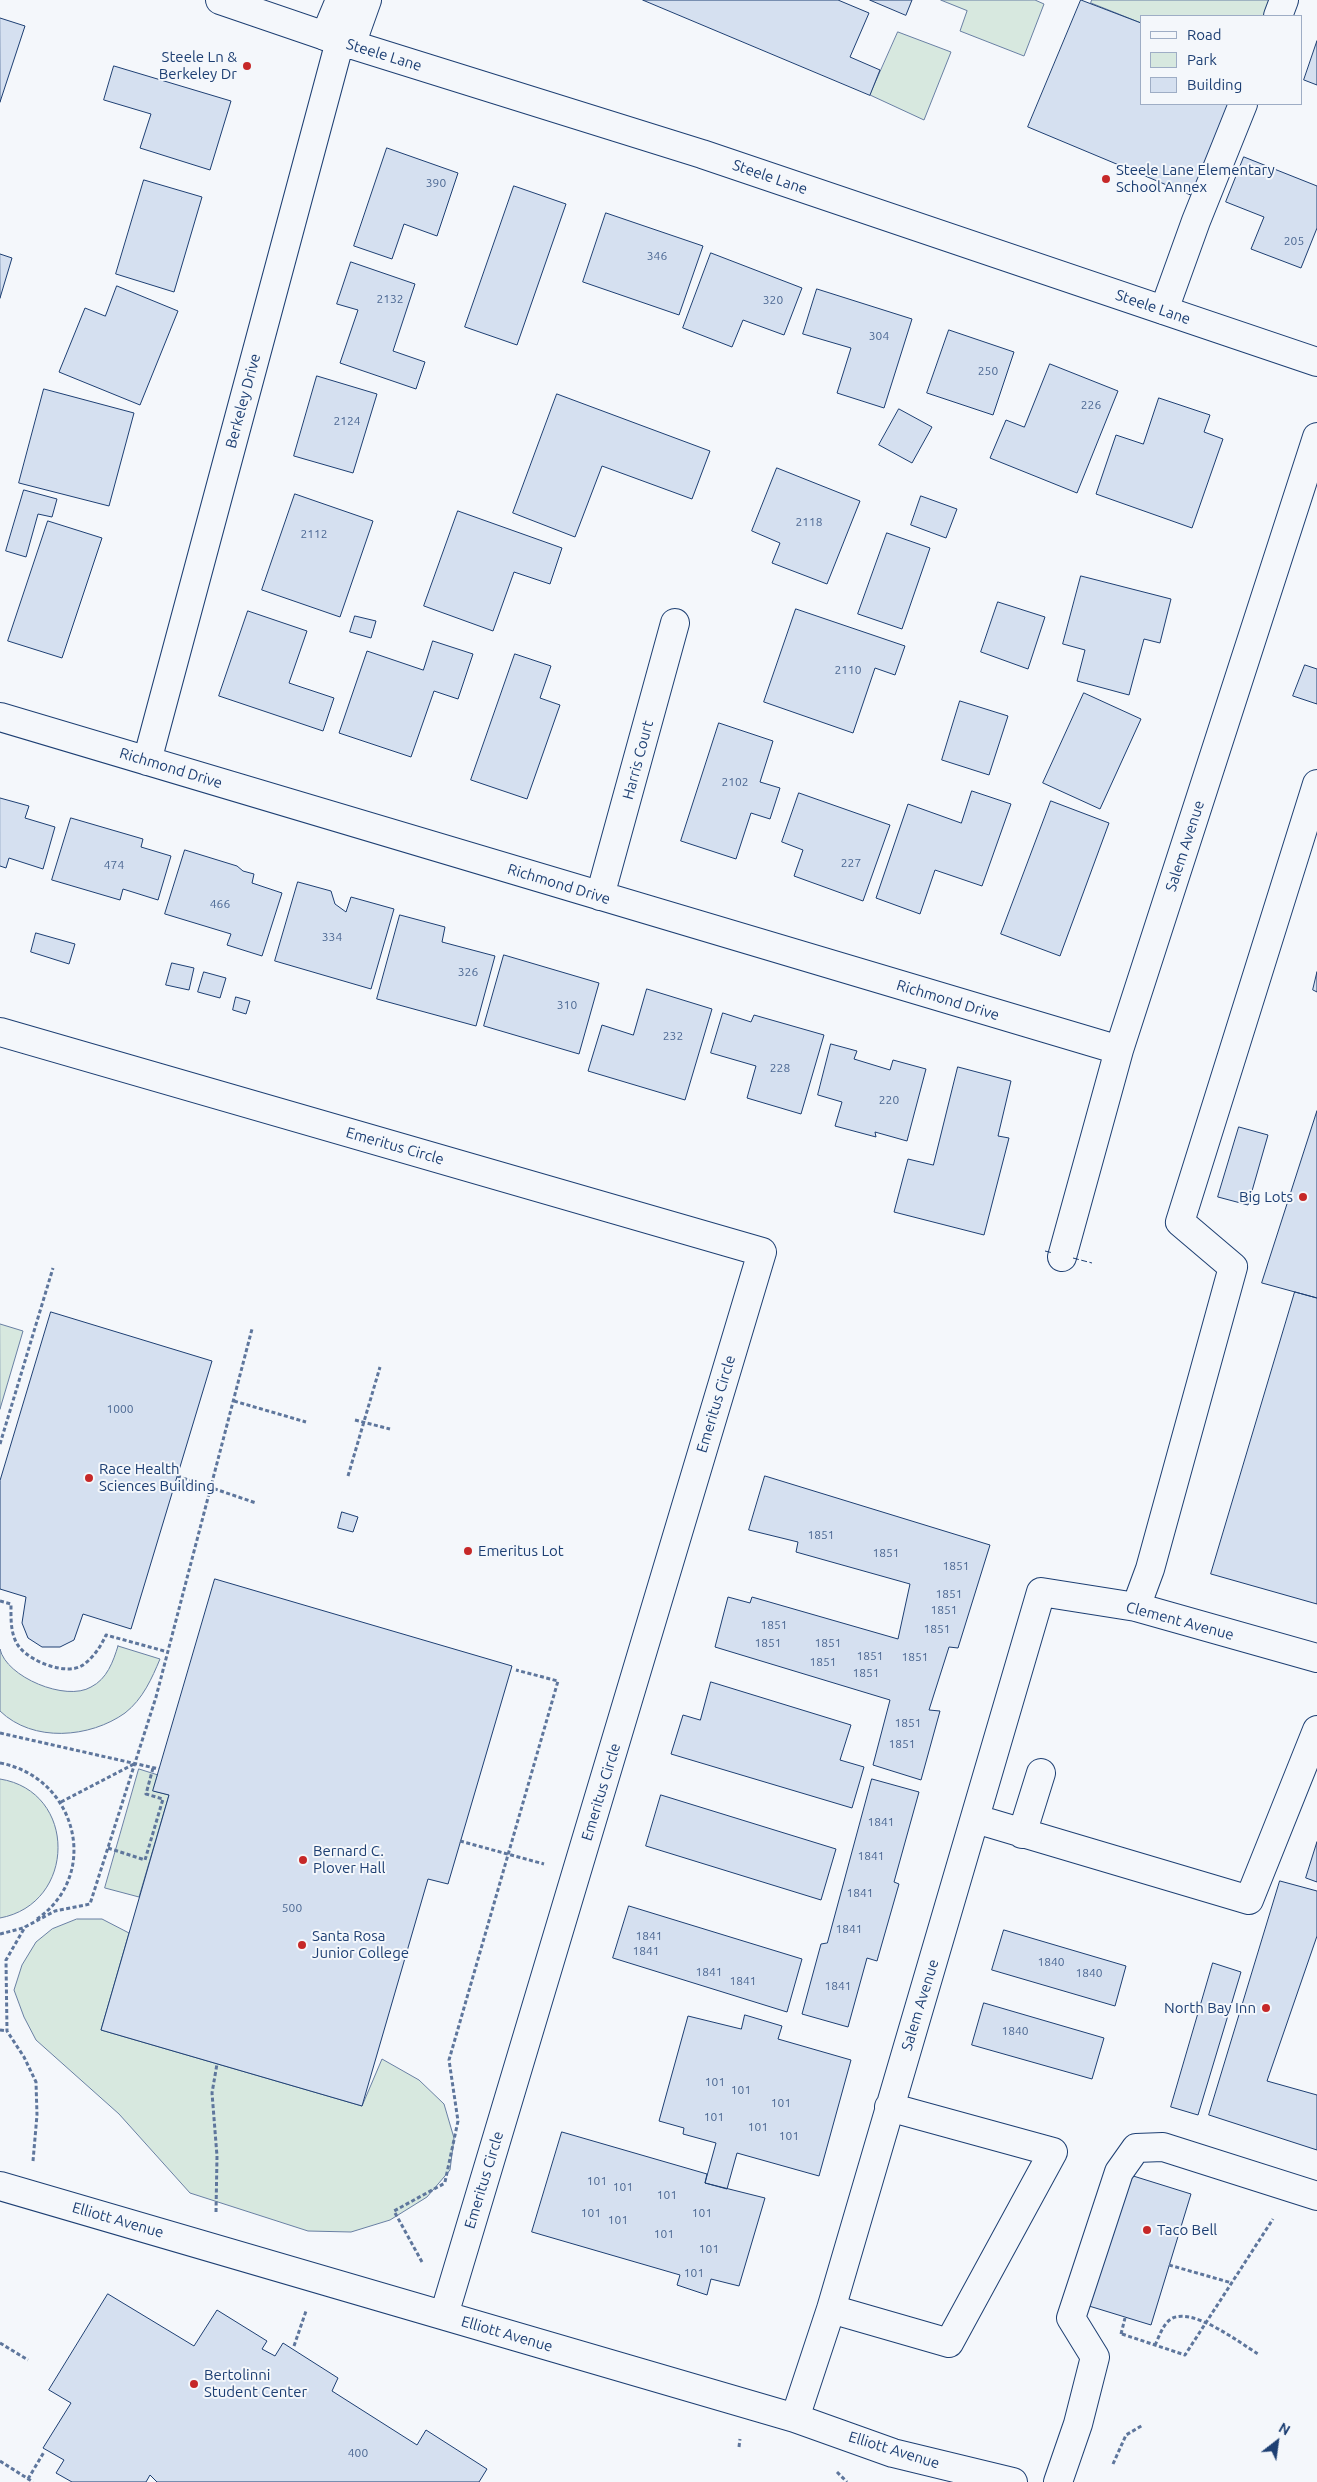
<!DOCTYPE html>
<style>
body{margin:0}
#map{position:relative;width:1317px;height:2482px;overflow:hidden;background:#f4f7fb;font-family:Ubuntu,sans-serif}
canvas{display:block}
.legend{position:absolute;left:1140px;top:15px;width:162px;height:90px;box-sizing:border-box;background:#f4f7fb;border:1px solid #9eadc5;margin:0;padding:6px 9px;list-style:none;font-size:15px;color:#1d3f73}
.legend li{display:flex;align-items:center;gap:10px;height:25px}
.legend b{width:25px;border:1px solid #9eadc5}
.north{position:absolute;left:1252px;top:2417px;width:50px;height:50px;-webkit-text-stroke:4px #f4f7fb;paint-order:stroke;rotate:30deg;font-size:14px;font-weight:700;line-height:20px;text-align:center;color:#1d3f73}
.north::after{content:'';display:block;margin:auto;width:18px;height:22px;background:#1d3f73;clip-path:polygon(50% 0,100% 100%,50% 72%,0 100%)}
</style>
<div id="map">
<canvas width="1317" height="2482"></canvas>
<ul class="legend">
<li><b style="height:6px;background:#f4f7fb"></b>Road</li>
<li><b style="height:14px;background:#d7e8df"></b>Park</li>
<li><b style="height:14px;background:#d5e0f0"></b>Building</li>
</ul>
<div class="north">N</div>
</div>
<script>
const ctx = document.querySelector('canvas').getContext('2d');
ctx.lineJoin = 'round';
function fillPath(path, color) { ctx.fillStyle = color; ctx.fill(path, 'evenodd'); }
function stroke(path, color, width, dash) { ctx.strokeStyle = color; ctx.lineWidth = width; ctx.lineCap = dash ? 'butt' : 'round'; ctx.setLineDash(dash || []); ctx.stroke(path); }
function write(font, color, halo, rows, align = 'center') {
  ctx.font = font + ' Ubuntu,sans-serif'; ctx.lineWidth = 4; ctx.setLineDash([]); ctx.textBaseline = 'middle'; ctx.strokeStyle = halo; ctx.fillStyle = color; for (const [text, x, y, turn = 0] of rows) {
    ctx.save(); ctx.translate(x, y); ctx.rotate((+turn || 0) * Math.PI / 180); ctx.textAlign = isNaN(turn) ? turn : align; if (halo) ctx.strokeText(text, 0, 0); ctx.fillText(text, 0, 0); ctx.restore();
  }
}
const green = new Path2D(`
 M941,0H1035L1044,4L1024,56L960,31L967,11Z
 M1092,0H1273L1266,16H1141V23L1091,3Z
 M898,32L951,52L924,120L870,95Z
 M0,1324L23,1331L0,1409Z
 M118,1646L160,1659C152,1678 143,1699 125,1713C90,1738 33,1743 0,1711V1649C6,1677 66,1702 91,1687C107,1679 113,1662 118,1646Z
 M139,1769L158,1775L154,1791L169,1795L139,1897L105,1888Z
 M0,1779C78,1791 77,1904 0,1918Z
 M77,1919H102L129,1933L101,2030L362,2106L382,2059L419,2080L444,2104L454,2138L450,2170L427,2197L390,2220L351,2232L308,2231L190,2193L119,2114L36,2040L24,2017L14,1990L22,1965L36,1942L52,1929Z`);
const building = new Path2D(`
 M643,0H838L869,13L850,57L880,70L870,95Z
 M870,0H912L906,15Z
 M1081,0L1141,23V104H1231L1193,196L1028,127Z
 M0,18L25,26L0,102Z
 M1317,41V85L1304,80Z
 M114,66L231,101L210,170L140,148L151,114L104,100Z
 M387,148L458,173L437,236L404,224L392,259L354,246Z
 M1244,157L1317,186V228L1301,268L1251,249L1264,217L1226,202Z
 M144,180L202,197L174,292L116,274Z
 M514,186L566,204L517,345L465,327Z
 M606,213L703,246L679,315L583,282Z
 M711,253L802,288L784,335L743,320L732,347L683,328Z
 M0,254L12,258L0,298Z
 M351,262L415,284L393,351L425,362L416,389L340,363L358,310L337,304Z
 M117,286L178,311L140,405L59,372L85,308L105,316Z
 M817,289L912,319L884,408L837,393L851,348L803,334Z
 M949,330L1014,352L993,415L927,393Z
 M1050,364L1118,391L1077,493L990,458L1006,420L1024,427Z
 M317,376L377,394L353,473L294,456Z
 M44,389L134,413L109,506L19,483Z
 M557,394L710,451L692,499L602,466L575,537L513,513Z
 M1159,398L1210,415L1204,432L1223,439L1192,528L1096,494L1116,435L1143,444Z
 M899,409L932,427L912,463L879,445Z
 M777,468L860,501L827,584L772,563L780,543L752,531Z
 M24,490L57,499L52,517L38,514L26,557L6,551Z
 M295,494L373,521L340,617L262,590Z
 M921,496L957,509L946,538L911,525Z
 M458,511L562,548L550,584L514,572L493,631L424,606Z
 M48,521L102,538L62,658L8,641Z
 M887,533L930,548L902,629L858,614Z
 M1081,576L1171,599L1160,643L1144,639L1129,695L1077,681L1085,650L1063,644Z
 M998,602L1045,617L1028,669L981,652Z
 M796,609L905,646L895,675L875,668L853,733L764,702Z
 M248,611L307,631L289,683L334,698L323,731L219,696Z
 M355,616L376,621L371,638L350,632Z
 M433,641L473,654L458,699L434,691L411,757L339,733L367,651L423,670Z
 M515,654L551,666L540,698L560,705L527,799L471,780Z
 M1305,665L1317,669V704L1293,696Z
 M1084,693L1141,719L1100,809L1043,783Z
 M960,701L1008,716L989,775L942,760Z
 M719,723L773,741L760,782L780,788L770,819L751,813L736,859L681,841Z
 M972,791L1011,804L982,886L935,870L920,914L876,898L908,804L961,823Z
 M799,793L890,825L863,901L794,876L803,850L782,842Z
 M0,798L29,806L25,818L55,827L43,869L9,858L6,868L0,866Z
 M1051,801L1109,823L1060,956L1001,934Z
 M71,818L143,839L141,847L171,856L158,900L123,889L120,900L52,880Z
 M185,850L237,866L243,871L254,874L252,883L282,893L262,956L227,945L231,934L165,914Z
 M298,882L331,891L335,904L346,912L351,897L394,909L371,989L275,961Z
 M400,915L445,927L442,942L495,956L476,1026L377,999Z
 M36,933L75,944L69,964L31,952Z
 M504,955L599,983L579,1054L484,1026Z
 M172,963L194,968L189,990L166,985Z
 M204,972L226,978L220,998L198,992Z
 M1317,972V992L1313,990Z
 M647,989L712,1009L685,1100L588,1071L602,1025L633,1035Z
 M236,997L250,1001L246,1014L233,1010Z
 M723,1013L751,1022L754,1015L824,1035L801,1114L747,1098L756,1066L711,1053Z
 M831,1044L857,1051L854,1059L890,1070L893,1060L926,1069L907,1141L875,1132L876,1137L835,1126L842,1102L818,1095Z
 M958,1067L1011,1081L998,1136L1009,1138L984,1235L894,1212L908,1159L933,1165Z
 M1317,1111V1298L1262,1283Z
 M1239,1127L1268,1135L1248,1205L1218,1197Z
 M1295,1292L1317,1298V1604L1211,1574Z
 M51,1312L212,1361L131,1629L83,1614L74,1640L60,1647H42L28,1638L22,1623L26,1597L0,1589V1481Z
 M765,1476L990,1545L958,1648L949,1647L929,1710L940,1711L921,1780L873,1765L890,1700L715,1647L728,1597L750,1603L752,1597L898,1639L910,1584L796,1552L798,1542L749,1530Z
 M342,1512L358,1517L353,1532L338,1528Z
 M215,1579L512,1666L448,1884L428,1879L362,2106L101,2030L169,1795L153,1791Z
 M711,1682L851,1725L840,1760L864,1767L852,1808L671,1754L683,1715L700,1720Z
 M872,1779L919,1792L894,1882L899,1884L877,1961L867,1958L848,2027L802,2014L821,1944L827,1943Z
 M661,1795L836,1849L821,1900L646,1846Z
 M1317,1842V1882L1306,1878Z
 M1280,1881L1317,1891V1936L1267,2081L1317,2095V2150L1209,2115Z
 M629,1906L802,1959L787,2012L613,1958Z
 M1004,1930L1126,1966L1115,2006L992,1970Z
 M1213,1963L1241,1972L1198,2115L1171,2107Z
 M984,2003L1104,2038L1092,2079L972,2045Z
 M745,2015L782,2026L778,2039L851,2060L819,2176L737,2153L727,2189L705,2183L716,2143L683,2134L684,2128L659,2121L688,2016L741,2029Z
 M562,2132L707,2174L705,2183L765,2198L739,2286L711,2279L707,2295L677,2285L680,2275L532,2232Z
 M1130,2175L1191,2194L1151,2325L1089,2306Z
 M108,2294L194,2346L217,2310L267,2341L262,2349L275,2356L283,2343L338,2378L332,2391L417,2445L426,2430L487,2469L479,2482H157L150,2475L146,2482H72L56,2473L64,2460L43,2448L71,2403L49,2390Z`);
const path = new Path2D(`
 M234,1401L306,1422
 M355,1420L390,1429
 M0,1444L53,1268
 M177,1476L256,1503
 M348,1476L380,1367
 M0,1601L11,1604C11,1619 10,1636 20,1648C32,1662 67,1676 83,1665C94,1657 101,1646 106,1635L168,1652
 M0,1733L159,1769
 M0,1763C76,1777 102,1874 37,1919
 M61,1802L134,1764
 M460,1841L544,1864
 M108,1848L145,1860L163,1799L146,1794L153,1768
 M0,1934L23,1928
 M0,2030L7,2031
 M33,2161L37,2115L36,2082L24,2057L7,2031L6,1960L25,1927L55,1911L90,1904L156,1697L252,1329
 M445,2182L458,2121L449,2060L558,1681L516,1670
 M216,2212L217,2156L212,2093L217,2064
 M422,2262L394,2211L445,2183
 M1169,2265L1232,2283
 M1121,2334L1125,2318
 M1122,2334L1185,2355L1273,2219
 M0,2343L28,2360
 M1155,2345C1159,2337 1163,2324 1171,2319C1192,2306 1240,2343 1258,2354
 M294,2346L306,2311
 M739,2447L740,2439
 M0,2461L33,2482
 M1113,2464L1126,2435L1143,2425
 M837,2472L847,2482
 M28,2479L44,2452`);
const minor = new Path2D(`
 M1278,16L1284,0
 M325,36L340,0
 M351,45L367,0
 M1164,310L1196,221L1243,104
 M0,717L1119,1050
 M147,761L340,41
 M600,896L675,623
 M0,1032L762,1252L444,2315
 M1062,1257L1119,1050L1317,437
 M1136,1607L1150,1569L1233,1267L1180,1222L1317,784
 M976,1819L1249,1900L1317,1730
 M1022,1834L1041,1773
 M0,2186L795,2418L893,2453L1013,2482
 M831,2309L949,2343L1053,2152L889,2107
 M795,2418L831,2309L1041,1592L1136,1607L1317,1658
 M1058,2482L1078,2424L1095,2357L1071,2318L1119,2172L1136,2148L1163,2147L1317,2196`);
const major = new Path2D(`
 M220,0L340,41L702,154L1317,362`);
const fence = new Path2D(`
 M1045,1251L1053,1253
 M1073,1258L1092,1263`);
const markers = [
 [247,66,5,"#c62828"],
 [1106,179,5,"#c62828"],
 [1303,1197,5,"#c62828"],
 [89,1478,5,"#c62828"],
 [468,1551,5,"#c62828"],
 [303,1860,5,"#c62828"],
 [302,1945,5,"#c62828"],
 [1266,2008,5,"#c62828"],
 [1147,2230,5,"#c62828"],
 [194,2384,5,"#c62828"]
];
const numberNames = [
 ["390",436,183],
 ["205",1294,241],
 ["346",657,256],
 ["2132",390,299],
 ["320",773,300],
 ["304",879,336],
 ["250",988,371],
 ["226",1091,405],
 ["2124",347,421],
 ["2118",809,522],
 ["2112",314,534],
 ["2110",848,670],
 ["2102",735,782],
 ["227",851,863],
 ["474",114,865],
 ["466",220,904],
 ["334",332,937],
 ["326",468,972],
 ["310",567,1005],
 ["232",673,1036],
 ["228",780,1068],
 ["220",889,1100],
 ["1000",120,1409],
 ["1851",821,1535],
 ["1851",886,1553],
 ["1851",956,1566],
 ["1851",949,1594],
 ["1851",944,1610],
 ["1851",774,1625],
 ["1851",937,1629],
 ["1851",768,1643],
 ["1851",828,1643],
 ["1851",870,1656],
 ["1851",915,1657],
 ["1851",823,1662],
 ["1851",866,1673],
 ["1851",908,1723],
 ["1851",902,1744],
 ["1841",881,1822],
 ["1841",871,1856],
 ["1841",860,1893],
 ["500",292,1908],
 ["1841",849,1929],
 ["1841",649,1936],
 ["1841",646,1951],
 ["1840",1051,1962],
 ["1841",709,1972],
 ["1840",1089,1973],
 ["1841",743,1981],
 ["1841",838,1986],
 ["1840",1015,2031],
 ["101",715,2082],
 ["101",741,2090],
 ["101",781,2103],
 ["101",714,2117],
 ["101",758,2127],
 ["101",789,2136],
 ["101",597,2181],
 ["101",623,2187],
 ["101",667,2195],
 ["101",591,2213],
 ["101",702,2213],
 ["101",618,2220],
 ["101",664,2234],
 ["101",709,2249],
 ["101",694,2273],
 ["400",358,2453]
];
const streetNames = [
 ["Steele Lane",384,55,17],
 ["Steele Lane",770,177,19],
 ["Steele Lane",1153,307,19],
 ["Berkeley Drive",243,401,-75],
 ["Harris Court",638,760,-75],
 ["Richmond Drive",171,768,17],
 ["Salem Avenue",1185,846,-72],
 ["Richmond Drive",559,884,17],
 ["Richmond Drive",948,1000,17],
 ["Emeritus Circle",395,1146,16],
 ["Emeritus Circle",716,1404,-73],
 ["Clement Avenue",1180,1621,15],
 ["Emeritus Circle",601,1792,-73],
 ["Salem Avenue",920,2005,-73],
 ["Emeritus Circle",484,2180,-73],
 ["Elliott Avenue",118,2220,16],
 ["Elliott Avenue",507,2334,16],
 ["Elliott Avenue",894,2450,17]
];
const poiNames = [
 ["Steele Ln &",237,57,"right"],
 ["Berkeley Dr",237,74,"right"],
 ["Steele Lane Elementary",1116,170],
 ["School Annex",1116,187],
 ["Big Lots",1293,1197,"right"],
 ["Race Health",99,1469],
 ["Sciences Building",99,1486],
 ["Emeritus Lot",478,1551],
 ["Bernard C.",313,1851],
 ["Plover Hall",313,1868],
 ["Santa Rosa",312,1936],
 ["Junior College",312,1953],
 ["North Bay Inn",1256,2008,"right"],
 ["Taco Bell",1157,2230],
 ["Bertolinni",204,2375],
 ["Student Center",204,2392]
];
fillPath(green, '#d7e8df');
stroke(green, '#687fa3', 1);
fillPath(building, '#d5e0f0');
stroke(building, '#1d3f73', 1);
stroke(minor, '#1d3f73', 30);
stroke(major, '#1d3f73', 30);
stroke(path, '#5e769c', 3, [4, 2.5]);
stroke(minor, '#f4f7fb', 28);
stroke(major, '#f4f7fb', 28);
stroke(fence, '#1d3f73', 1, [6, 2.5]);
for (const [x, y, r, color] of markers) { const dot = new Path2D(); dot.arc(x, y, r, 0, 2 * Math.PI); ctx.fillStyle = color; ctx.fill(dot); stroke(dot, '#f4f7fb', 2); }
write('12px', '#4b6792', null, numberNames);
write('15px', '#1d3f73', '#f4f7fb', streetNames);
write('15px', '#1d3f73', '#f4f7fb', poiNames, 'left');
</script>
